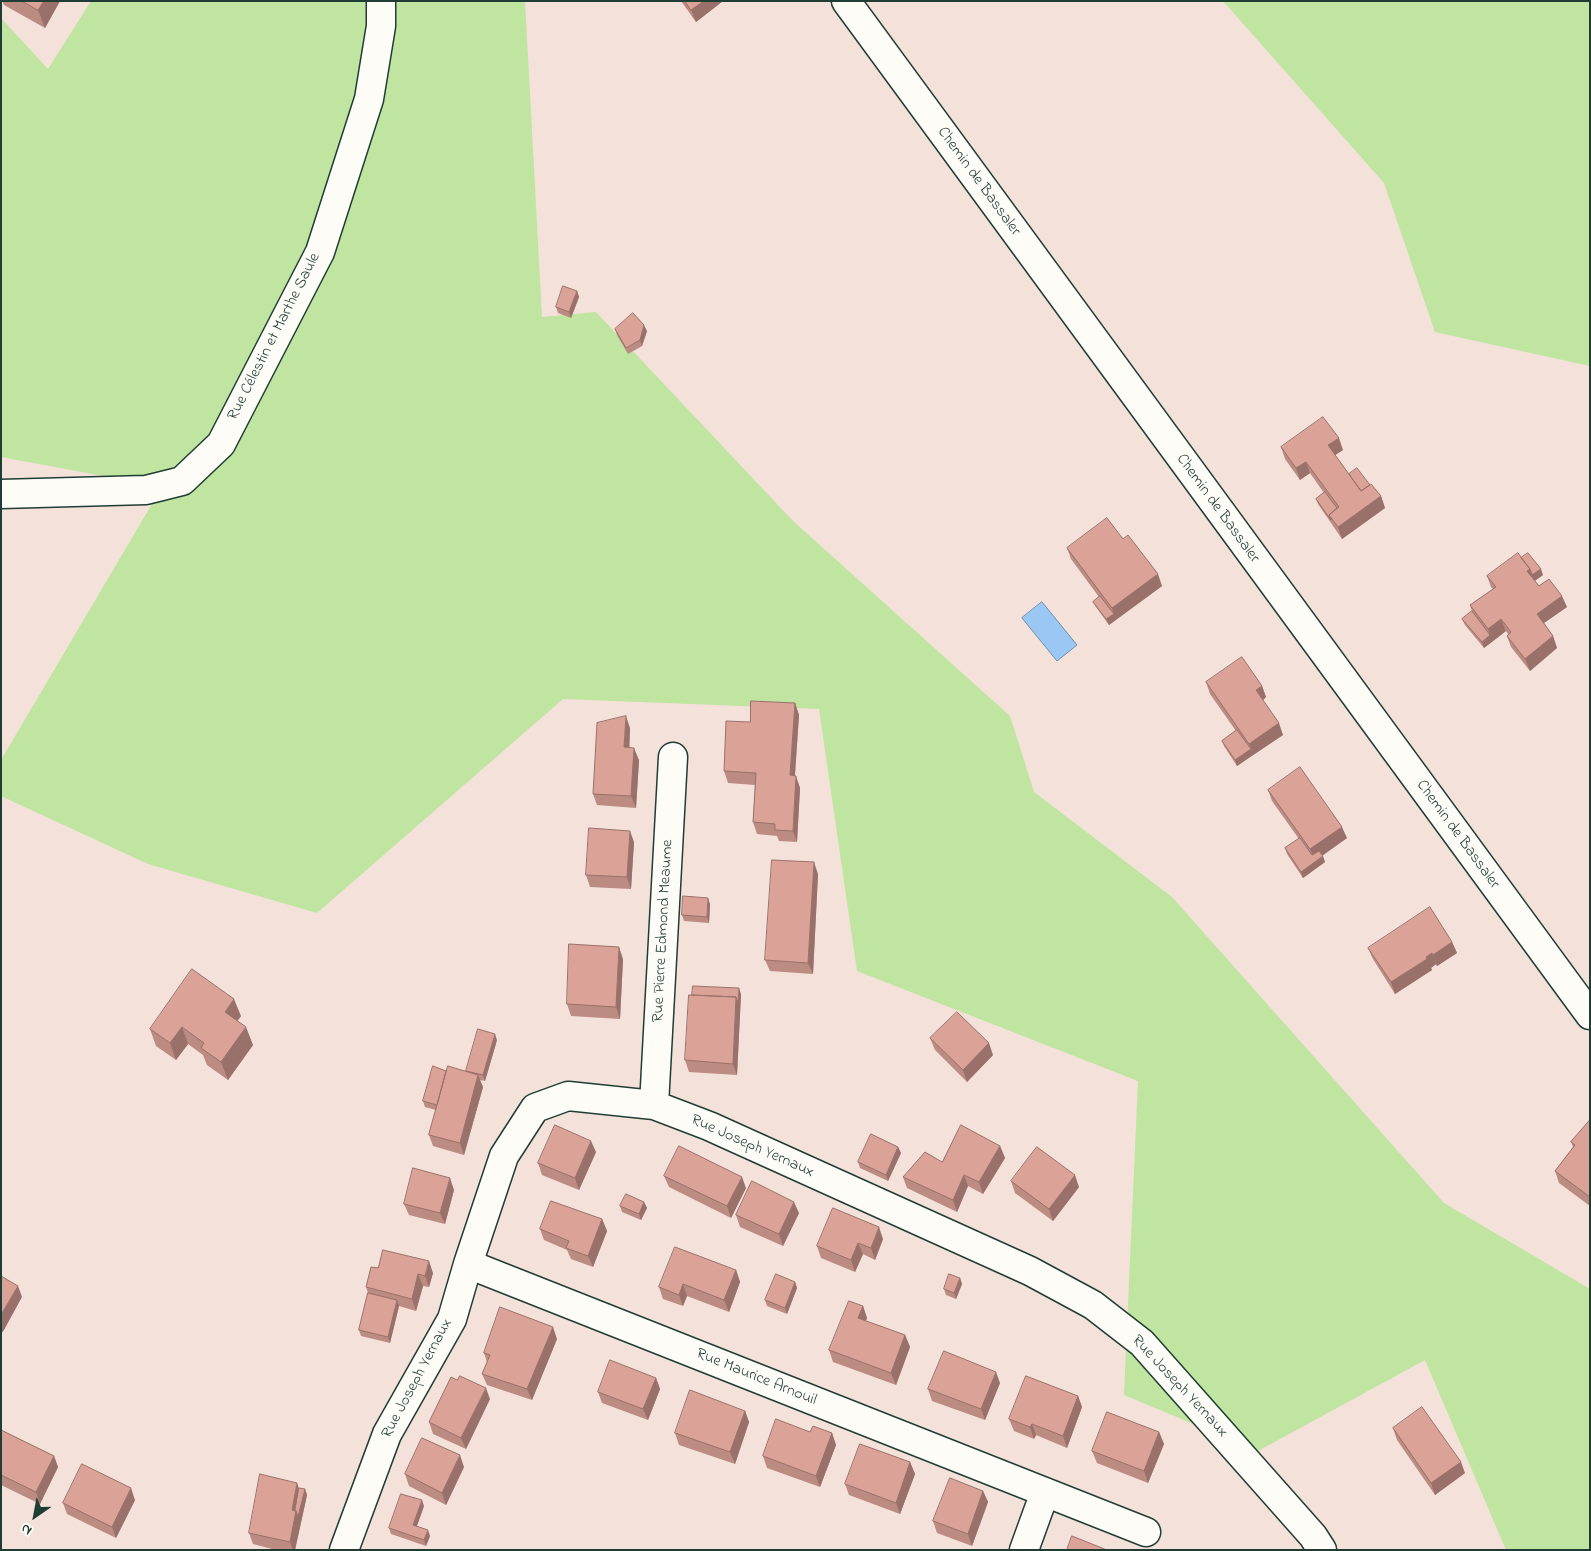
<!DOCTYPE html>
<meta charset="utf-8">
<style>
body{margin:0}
#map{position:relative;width:1591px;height:1551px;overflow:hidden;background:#f3e1da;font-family:"Indie Flower",sans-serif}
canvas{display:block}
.frame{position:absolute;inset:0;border:2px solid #1f3d34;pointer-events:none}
.north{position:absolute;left:10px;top:1491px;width:50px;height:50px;-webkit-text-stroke:4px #fdfcf7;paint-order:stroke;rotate:213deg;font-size:14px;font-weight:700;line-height:20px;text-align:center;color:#1f3d34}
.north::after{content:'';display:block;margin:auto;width:18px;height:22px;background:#1f3d34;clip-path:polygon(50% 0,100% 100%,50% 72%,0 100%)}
</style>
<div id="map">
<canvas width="1591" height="1551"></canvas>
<div class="frame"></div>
<div class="north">N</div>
</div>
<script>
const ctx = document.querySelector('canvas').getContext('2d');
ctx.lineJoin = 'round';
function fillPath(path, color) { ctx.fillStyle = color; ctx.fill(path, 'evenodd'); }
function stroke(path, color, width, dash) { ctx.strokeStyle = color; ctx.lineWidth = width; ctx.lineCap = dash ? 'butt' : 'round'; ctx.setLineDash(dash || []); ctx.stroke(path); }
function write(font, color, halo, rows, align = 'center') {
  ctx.font = font + ' "Indie Flower",sans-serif'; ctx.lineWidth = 5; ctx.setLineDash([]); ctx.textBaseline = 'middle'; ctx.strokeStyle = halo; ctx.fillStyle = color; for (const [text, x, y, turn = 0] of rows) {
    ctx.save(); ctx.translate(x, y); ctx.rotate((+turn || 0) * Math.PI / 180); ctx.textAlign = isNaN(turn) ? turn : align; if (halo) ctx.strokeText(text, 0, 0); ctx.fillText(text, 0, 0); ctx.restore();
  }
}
const green = new Path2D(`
 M91,1H525L542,317L596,312L793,521L1010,716L1034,792L1172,897L1444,1203L1590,1289V1550H1506L1425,1360L1258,1451L1124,1395L1138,1081L857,971L819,709L563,699L317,913L148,864L1,796V760L162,487L1,457V18L48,69Z
 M1223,1H1590V366L1435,332L1384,183Z`);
const water = new Path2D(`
 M1042,602L1077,645L1057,661L1022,618Z`);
const minor = new Path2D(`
 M846,1L1590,1015
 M1,494L146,490L182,481L221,444L320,252L369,99L381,26V1
 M654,1105L673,757
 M468,1264L1146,1532
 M344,1550L387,1434L452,1319L468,1264L504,1156L535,1108L568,1096L654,1105L709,1126L1030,1271L1093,1305L1142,1343L1313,1536L1322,1550
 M1024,1550L1045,1492`);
const wall = new Path2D(`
 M2,1H60L45,28L4,5Z
 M681,1H723L696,22Z
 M577,291L579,297L571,318L558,313L556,307Z
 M615,329L647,331L642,346L628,354L617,335Z
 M1281,447L1343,450L1335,455L1349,474L1370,485L1381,496L1385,508L1342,539L1318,504L1316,499L1324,493L1310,473L1300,480L1285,459Z
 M1123,539L1162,586L1109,625L1096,607L1093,602L1099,597L1071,559L1067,548Z
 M1521,558L1543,575L1535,581L1539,586L1567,607L1544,623L1553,636L1557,648L1530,671L1511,647L1507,636L1508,634L1506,631L1484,648L1465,625L1462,619L1472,611L1470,605L1493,589L1491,587L1487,576Z
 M1206,682L1262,686L1266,697L1263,700L1283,735L1237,766L1224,746L1222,741L1236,731L1210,694Z
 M795,703L799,715L795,776L800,788L797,842L779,841L777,836L757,834L753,822L755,785L728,783L724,771L750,722Z
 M630,728L629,748L639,760L636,808L597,805L593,794Z
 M1268,790L1347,838L1322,855L1325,862L1303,878L1287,854L1285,848L1299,839L1272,801Z
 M634,842L631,889L590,887L586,875Z
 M818,874L813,974L770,971L765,960Z
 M710,904L709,923L684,921L682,915Z
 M1452,942L1457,953L1437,966L1436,964L1431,968L1432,970L1395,994L1373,959L1368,948Z
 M623,959L620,1019L571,1016L567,1004Z
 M741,994L737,1075L689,1072L685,1060Z
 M241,1016L237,1021L253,1045L228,1080L207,1065L203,1055L188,1044L176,1060L156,1046L150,1029Z
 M930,1038L993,1055L967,1082L935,1050Z
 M497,1040L485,1081L480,1080L483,1087L464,1155L433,1146L429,1135L436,1110L425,1107L423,1101L446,1071L466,1072V1071Z
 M1590,1120V1206L1559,1183L1555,1171L1573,1147L1571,1142Z
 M1000,1146L1005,1158L983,1194L968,1186L957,1212L907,1188L903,1177L942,1162Z
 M898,1147L901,1153L888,1181L860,1168L858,1162Z
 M596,1152L579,1190L542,1175L538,1163Z
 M664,1176L746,1188L731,1218L669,1187Z
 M1011,1181L1079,1187L1053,1221L1015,1193Z
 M454,1190L445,1224L409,1215L404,1204Z
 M644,1202L647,1208L641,1220L622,1212L620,1206Z
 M799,1213L783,1246L740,1227L736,1215Z
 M602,1219L607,1231L593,1267L571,1259L567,1250L544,1240L540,1229Z
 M883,1239L875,1260L863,1254L855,1272L821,1258L817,1246Z
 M371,1267L433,1273L429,1287L423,1286L416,1311L399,1306L390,1343L361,1336L359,1330L368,1293L366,1287Z
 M736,1270L740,1282L729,1312L687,1296L683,1306L663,1299L659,1287Z
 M960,1278L962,1284L956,1299L946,1295L944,1289Z
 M795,1282L797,1288L787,1314L767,1306L765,1300Z
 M863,1306L867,1318L866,1321L905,1335L910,1347L896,1385L833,1362L829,1350Z
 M557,1339L532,1400L487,1385L482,1374L487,1362L484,1353Z
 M656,1378L660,1389L648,1420L602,1403L598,1392Z
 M1000,1383L985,1420L932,1401L928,1389Z
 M1078,1396L1082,1407L1067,1448L1036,1435L1034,1439L1014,1431L1009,1419Z
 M490,1399L466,1449L433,1434L429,1422Z
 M745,1411L749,1422L735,1464L679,1445L675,1433Z
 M1393,1428L1465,1473L1435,1495L1397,1440Z
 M1,1430L54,1456L58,1467L40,1504L1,1485Z
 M810,1432L832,1433L836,1445L820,1487L767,1468L763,1456Z
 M1159,1432L1164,1444L1148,1483L1097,1463L1092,1451Z
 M910,1462L915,1474L900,1514L849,1495L845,1484Z
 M464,1467L446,1505L409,1486L405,1474Z
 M299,1488L305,1489L307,1495L295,1550H276L253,1544L249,1533Z
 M983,1491L988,1502L972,1546L937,1533L933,1521Z
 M135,1500L116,1538L67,1514L63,1503Z
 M424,1506L417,1526L430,1536L426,1546L391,1534L389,1528Z`);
const shadedWall = new Path2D(`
 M44,1H60L45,28L38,10Z
 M704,1H723L696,22L691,10Z
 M577,291L579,297L571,318L569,312Z
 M644,325L647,331L642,346L640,340Z
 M1339,438L1343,450L1332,457L1328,445Z
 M1306,462L1310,473L1300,480L1296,468Z
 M1381,496L1385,508L1342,539L1338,527Z
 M1530,569H1541L1543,575L1531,583L1527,571Z
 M1158,574L1162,586L1109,625L1106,619L1114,614L1112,608Z
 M1562,596L1567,607L1541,625L1537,614Z
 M1501,619L1506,631L1484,648L1482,642L1490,635L1488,629Z
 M1553,636L1557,648L1530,671L1525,659Z
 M1262,686L1266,697L1261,702L1256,690Z
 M795,703L799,715L794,787L790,775Z
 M626,716L630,728L629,759L624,747Z
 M1279,723L1283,735L1253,755L1249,744Z
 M634,748L639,760L636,808L631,796Z
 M1251,749L1253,755L1237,766L1235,760Z
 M796,776L800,788L797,842L793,831Z
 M1342,827L1347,838L1315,861L1310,849Z
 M630,831L634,842L631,889L627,877Z
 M1323,856L1325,862L1303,878L1301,872Z
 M814,862L818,874L813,974L808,963Z
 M708,898L710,904L709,923L707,917Z
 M1452,942L1457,953L1437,966L1433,955Z
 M619,947L623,959L620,1019L616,1007Z
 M1432,953L1436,964L1431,968L1432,970L1395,994L1391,982Z
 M739,988L741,994L737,1075L733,1064L736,997Z
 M234,999L241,1016L231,1030L225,1012Z
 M182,1027L188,1044L176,1060L170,1043Z
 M246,1027L253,1045L228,1080L221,1062Z
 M495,1034L497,1040L485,1081L483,1075Z
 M989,1043L993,1055L967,1082L963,1070Z
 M478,1075L483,1087L464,1155L460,1143Z
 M591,1141L596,1152L579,1190L575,1178Z
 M1000,1146L1005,1158L983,1194L979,1182Z
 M898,1147L901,1153L888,1181L886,1175Z
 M964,1175L968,1186L957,1212L953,1200Z
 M1075,1175L1079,1187L1053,1221L1049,1209Z
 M742,1177L746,1188L731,1218L727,1206Z
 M450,1178L454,1190L445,1224L440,1213Z
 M644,1202L647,1208L641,1220L639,1214Z
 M794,1202L799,1213L783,1246L779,1234Z
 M602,1219L607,1231L593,1267L588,1256Z
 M879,1227L883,1239L875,1260L871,1248Z
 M858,1243L863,1254L855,1272L851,1260Z
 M429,1261L433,1273L429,1287L425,1276Z
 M736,1270L740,1282L729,1312L724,1300Z
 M418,1274L423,1286L416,1311L412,1299Z
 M960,1278L962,1284L956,1299L954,1293Z
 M795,1282L797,1288L787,1314L785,1308Z
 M683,1284L687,1296L683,1306L679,1295Z
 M18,1286L22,1297L4,1330L1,1324V1315Z
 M397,1300L399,1306L390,1343L388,1337Z
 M863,1306L867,1318L862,1329L858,1318Z
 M1,1324L4,1330L1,1334Z
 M553,1327L557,1339L532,1400L527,1389Z
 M905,1335L910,1347L896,1385L891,1373Z
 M996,1372L1000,1383L985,1420L981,1409Z
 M656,1378L660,1389L648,1420L643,1409Z
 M486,1388L490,1399L466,1449L461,1438Z
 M1078,1396L1082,1407L1067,1448L1063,1436Z
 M745,1411L749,1422L735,1464L730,1452Z
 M1032,1424L1036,1435L1034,1439L1030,1427Z
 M1159,1432L1164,1444L1148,1483L1144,1471Z
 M832,1433L836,1445L820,1487L816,1476Z
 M460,1455L464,1467L446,1505L442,1493Z
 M54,1456L58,1467L40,1504L36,1492Z
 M910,1462L915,1474L900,1514L896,1503Z
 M1461,1462L1465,1473L1435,1495L1431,1483Z
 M297,1483L301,1494L305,1489L307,1495L295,1550H293L290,1542L292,1510Z
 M131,1488L135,1500L116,1538L112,1527Z
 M983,1491L988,1502L972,1546L968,1534Z
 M422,1500L424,1506L415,1531L413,1525Z
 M428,1530L430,1536L426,1546L424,1540Z`);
const building = new Path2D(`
 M22,1H44L38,10Z
 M685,1H704L691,10Z
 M563,286L577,291L569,312L556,307Z
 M633,313L644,325L640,340L626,348L615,329Z
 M1323,417L1339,438L1328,445L1361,491L1371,484L1381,496L1338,527L1329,515L1339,507L1306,462L1296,468L1281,447Z
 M1357,468L1370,485L1361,491L1349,474Z
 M1325,492L1337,508L1329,515L1331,520L1316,499Z
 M1107,518L1123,539L1128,535L1158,574L1112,608L1067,548Z
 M1518,553L1530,569L1527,571L1539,586L1549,579L1562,596L1537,614L1553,636L1525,659L1507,636L1511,632L1501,619L1488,629L1470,605L1496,587L1487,576Z
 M1528,553L1541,569L1532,575L1530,569L1521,558Z
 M1100,596L1114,614L1106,619L1093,602Z
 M1472,611L1490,635L1482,642L1462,619Z
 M1242,657L1262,686L1256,690L1279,723L1249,744L1206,682Z
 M751,701L795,703L790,775L796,776L793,831L775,830V824L753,822L756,773L724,771L726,721L750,722Z
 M626,716L624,747L634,748L631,796L593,794L597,723Z
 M1237,730L1251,749L1235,760L1222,741Z
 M1300,767L1342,827L1310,849L1268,790Z
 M589,828L630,831L627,877L586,875Z
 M1300,838L1312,855L1319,851L1323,856L1301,872L1285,848Z
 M772,860L814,862L808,963L765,960Z
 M683,896L708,898L707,917L682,915Z
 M1430,907L1452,942L1433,955L1432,953L1426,957L1427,959L1391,982L1368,948Z
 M569,944L619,947L616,1007L567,1004Z
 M192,969L234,999L225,1012L246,1027L221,1062L201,1048L204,1043L182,1027L170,1043L150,1029Z
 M693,986L739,988L738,1003L736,997L692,995Z
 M689,995L736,997L733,1064L685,1060Z
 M957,1012L989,1043L963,1070L930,1038Z
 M478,1029L495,1034L483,1075L466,1071Z
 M433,1066L446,1071L437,1105L423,1101Z
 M448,1066L478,1075L460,1143L429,1135Z
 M1590,1120V1197L1555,1171L1575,1145L1571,1142Z
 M555,1125L591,1141L575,1178L538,1163Z
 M961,1125L1000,1146L979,1182L964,1175L953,1200L903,1177L925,1152L942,1162Z
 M871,1134L898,1147L886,1175L858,1162Z
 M679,1146L742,1177L727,1206L664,1176Z
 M1037,1147L1075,1175L1049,1209L1011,1181Z
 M413,1168L450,1178L440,1213L404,1204Z
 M752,1181L794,1202L779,1234L736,1215Z
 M626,1194L644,1202L639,1214L620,1206Z
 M551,1201L602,1219L588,1256L566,1248L569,1241L540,1229Z
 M833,1208L879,1227L871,1248L858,1243L851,1260L817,1246Z
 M675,1247L736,1270L724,1300L683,1284L679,1295L659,1287Z
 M383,1250L429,1261L425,1276L418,1274L412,1299L366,1287L371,1267L378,1268Z
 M776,1274L795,1282L785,1308L765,1300Z
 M949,1274L960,1278L954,1293L944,1289Z
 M1,1276L18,1286L1,1315Z
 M368,1293L397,1300L388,1337L359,1330Z
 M849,1301L863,1306L858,1318L905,1335L891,1373L829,1350Z
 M500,1307L553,1327L527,1389L482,1374L490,1355L484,1353Z
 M944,1351L996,1372L981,1409L928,1389Z
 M610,1360L656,1378L643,1409L598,1392Z
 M460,1376L486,1388L461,1438L429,1422L451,1377L457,1380Z
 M1026,1376L1078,1396L1063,1436L1032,1424L1030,1427L1009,1419Z
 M690,1390L745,1411L730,1452L675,1433Z
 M1422,1407L1461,1462L1431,1483L1393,1428Z
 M1107,1412L1159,1432L1144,1471L1092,1451Z
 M776,1419L810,1432L813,1426L832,1433L816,1476L763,1456Z
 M1,1430L54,1456L36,1492L1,1475Z
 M422,1438L460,1455L442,1493L405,1474Z
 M860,1444L910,1462L896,1503L845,1484Z
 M82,1464L131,1488L112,1527L63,1503Z
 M260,1474L297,1483L292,1510L296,1511L290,1542L249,1533Z
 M950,1478L983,1491L968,1534L933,1521Z
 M299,1488L305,1489L298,1517L296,1511H295Z
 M401,1494L422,1500L413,1525L428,1530L424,1540L389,1528Z
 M1072,1536L1107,1550H1067Z`);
const streetNames = [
 ["Chemin de Bassaler",978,182,54],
 ["Rue Célestin et Marthe Saule",275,337,-63],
 ["Chemin de Bassaler",1217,509,54],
 ["Chemin de Bassaler",1457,835,54],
 ["Rue Pierre Edmond Meaume",664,931,-87],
 ["Rue Joseph Yernaux",752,1147,24],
 ["Rue Maurice Arnouil",756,1378,22],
 ["Rue Joseph Yernaux",418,1379,-62],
 ["Rue Joseph Yernaux",1179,1387,47]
];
fillPath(green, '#bfe5a0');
fillPath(water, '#9bc7f5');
stroke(water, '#6990a8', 1);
stroke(minor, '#1f3d34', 31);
stroke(minor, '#fdfcf7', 28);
fillPath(wall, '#bc8b82');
fillPath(shadedWall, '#99716a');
fillPath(building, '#dba297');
stroke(building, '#99716a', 1);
write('16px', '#1f3d34', '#fdfcf7', streetNames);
</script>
